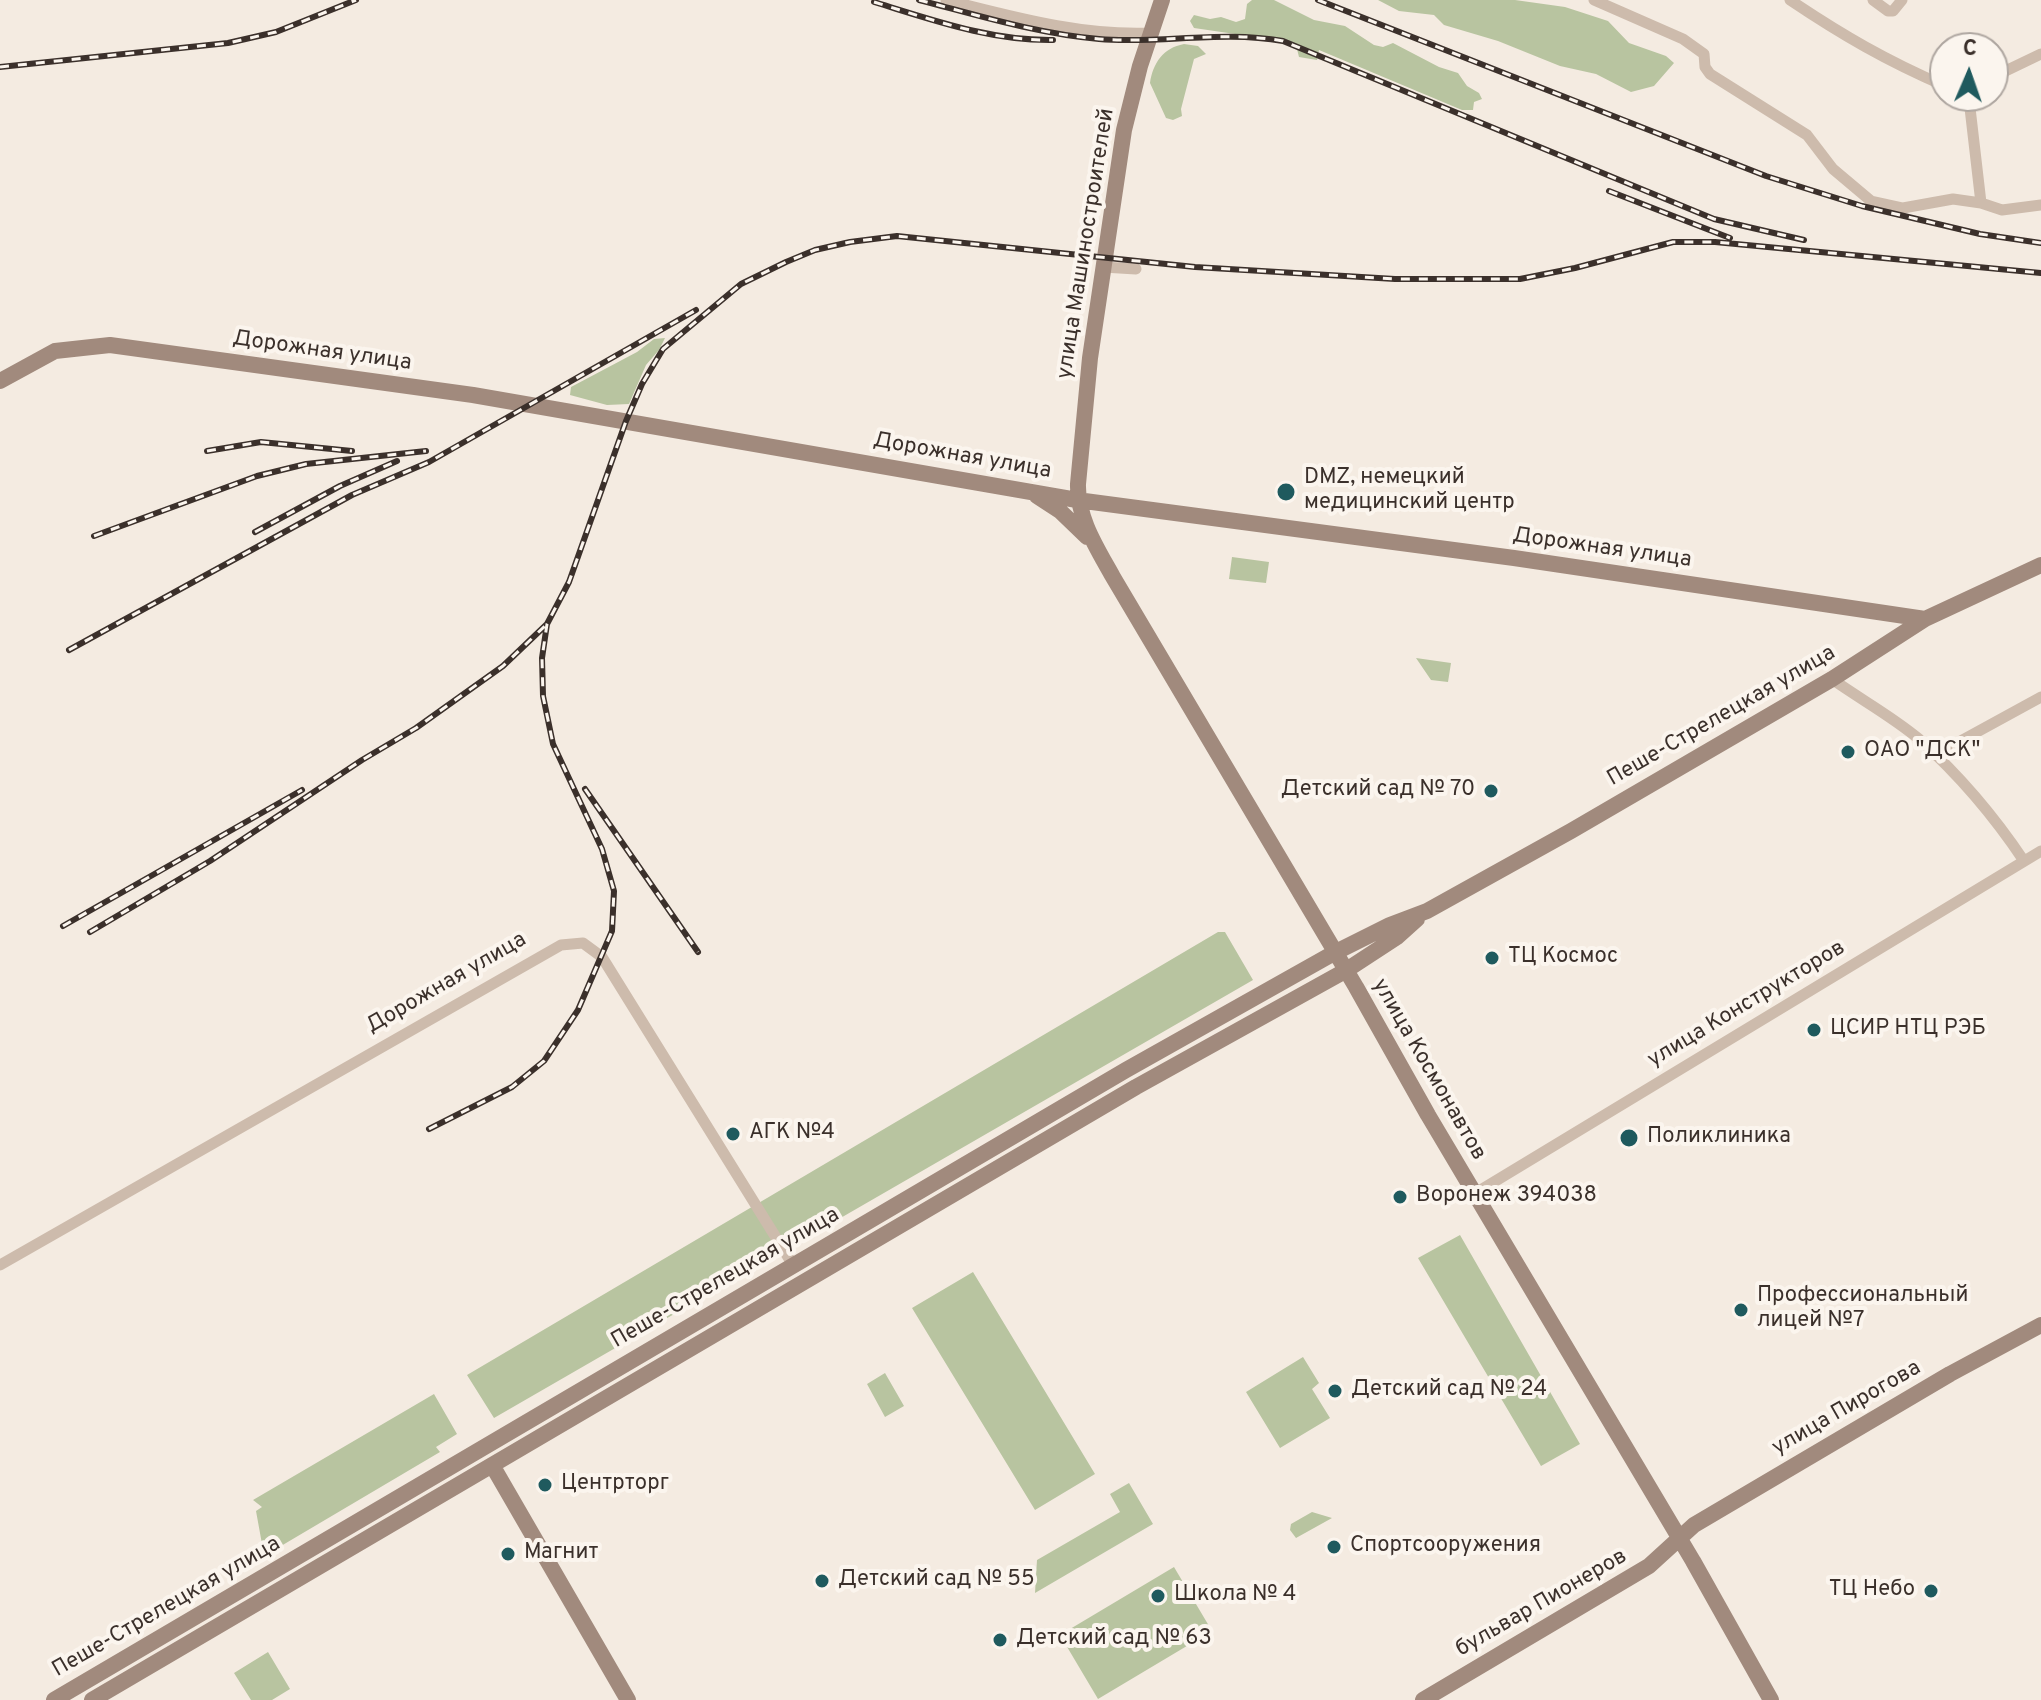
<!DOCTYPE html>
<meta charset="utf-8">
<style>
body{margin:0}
#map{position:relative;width:2041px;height:1700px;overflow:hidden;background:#f4ebe1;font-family:Overpass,sans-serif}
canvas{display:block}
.north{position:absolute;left:1929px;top:32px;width:80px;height:80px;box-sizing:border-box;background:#fbf5ee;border:2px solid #aea6a0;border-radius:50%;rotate:2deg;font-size:22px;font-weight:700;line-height:32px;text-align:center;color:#3b302b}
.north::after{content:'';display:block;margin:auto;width:28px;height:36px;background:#1f5a5e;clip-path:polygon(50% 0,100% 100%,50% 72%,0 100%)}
</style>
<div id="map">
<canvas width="2041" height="1700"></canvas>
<div class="north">С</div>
</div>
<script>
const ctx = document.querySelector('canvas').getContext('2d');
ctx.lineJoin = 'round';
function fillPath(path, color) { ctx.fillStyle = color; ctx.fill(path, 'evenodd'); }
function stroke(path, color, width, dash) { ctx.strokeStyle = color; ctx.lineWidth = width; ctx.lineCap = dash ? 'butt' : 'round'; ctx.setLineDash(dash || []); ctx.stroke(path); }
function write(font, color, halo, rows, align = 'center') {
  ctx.font = font + ' Overpass,sans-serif'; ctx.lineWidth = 8; ctx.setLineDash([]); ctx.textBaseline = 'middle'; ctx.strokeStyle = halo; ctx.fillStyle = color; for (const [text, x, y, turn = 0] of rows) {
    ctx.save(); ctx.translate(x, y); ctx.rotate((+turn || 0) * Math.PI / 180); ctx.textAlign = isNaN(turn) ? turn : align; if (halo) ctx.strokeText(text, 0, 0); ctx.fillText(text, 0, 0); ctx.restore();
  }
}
const green = new Path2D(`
 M1252,0H1274L1314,20L1345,26L1374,45L1383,47L1393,43L1439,67L1458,73L1467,86L1479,93L1482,99L1474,102L1473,110H1462L1319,50L1317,60L1299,57L1297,49L1283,41L1194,28L1190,21L1194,15L1210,19L1221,17L1236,22L1245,19L1247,4Z
 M1378,0H1515L1565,7L1608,21L1629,43L1666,56L1674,63L1654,86L1631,92L1596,74L1560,66L1498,41L1444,25L1434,15L1399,11Z
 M1184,44L1198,46L1206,54L1194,59L1181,109L1182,116L1173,120L1166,118L1150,83C1153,63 1163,48 1184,44Z
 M665,338L659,350L646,365L629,404L607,405L570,395L571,387L637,352L654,339Z
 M1232,557L1269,562L1266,583L1229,579Z
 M1416,658L1451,663L1448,682L1431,680Z
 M1218,932H1225L1253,980L494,1418L467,1375Z
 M1460,1235L1580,1444L1541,1466L1418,1258Z
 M973,1272L1095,1474L1035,1510L912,1308Z
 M1303,1357L1319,1383L1312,1389L1330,1418L1280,1448L1246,1392Z
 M885,1373L904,1406L885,1417L867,1384Z
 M434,1394L457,1434L436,1447L440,1452L259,1559L254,1549L262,1544L256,1511L262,1507L253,1500Z
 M1129,1483L1153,1524L1035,1593L1037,1560L1120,1512L1110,1494Z
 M1312,1512L1332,1518L1296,1538L1290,1530L1291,1524Z
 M1174,1567L1212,1631L1098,1699L1060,1635Z
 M268,1652L290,1689L272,1700H251L234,1673Z`);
const street = new Path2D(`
 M946,0C1014,17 1081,36 1151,33
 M1594,0L1683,39L1704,54L1705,67L1710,74L1807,135L1833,169L1871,201L1903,208L1953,199L1981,203L2002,210L2041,205
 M1790,0C1842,35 1887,61 1945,86
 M1873,0L1888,11H1893L1902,0
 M1993,77L2041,54
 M1964,96L1970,108L1981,203
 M1103,267L1136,269
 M1832,679C1860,699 1893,717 1919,739C1959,775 1994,816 2024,861
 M1935,755L2041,697
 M1474,1194L2041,851
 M0,1265L561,945L583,943L602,957L793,1265`);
const secondary = new Path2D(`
 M1162,0L1140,66L1124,130L1090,358L1078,484C1077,518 1097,548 1113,577L1356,987L1428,1115L1693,1561L1771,1700
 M0,381L55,351L110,345L473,395L1077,500L1514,558L1925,619
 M1037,496L1060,511L1087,537
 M492,1465L628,1700
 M54,1700L1126,1070L1334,953L1390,925L1427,911L1571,831L1832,679L1925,619L2041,565
 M92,1700L1136,1087L1345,971L1397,937L1417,919
 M1423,1700L1649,1566L1694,1525L1950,1374L2041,1325`);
const rail = new Path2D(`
 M919,0C977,15 1038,34 1099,39C1160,44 1222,30 1283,41L1714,219L1804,240
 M1318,0L1766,176L1862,206L1980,234L2041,243
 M874,2C933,20 991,41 1053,40
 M0,67L228,43L276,32L356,0
 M1609,191L1730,238
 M207,451L261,442L352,451
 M255,532L340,486L397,461
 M94,536L257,476L306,464L426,451
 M69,650L352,495L429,462L696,310
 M585,789L698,952
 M63,926L302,790
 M90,932L210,861L362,760L416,728L503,666L547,624
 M429,1129L512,1087L544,1061L578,1010L612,931L614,891L602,849L553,744L543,696L542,658L547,624L569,582L626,421L642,384L663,349L741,284L786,262L815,250L850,242L897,236L1195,267L1395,279H1520L1575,268L1673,242H1715L2041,273`);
const markers = [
 [1286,492,10,"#1f5a5e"],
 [1848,752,8,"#1f5a5e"],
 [1491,791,8,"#1f5a5e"],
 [1492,958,8,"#1f5a5e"],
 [1814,1030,8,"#1f5a5e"],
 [733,1134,8,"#1f5a5e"],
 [1629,1138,10,"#1f5a5e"],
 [1400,1197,8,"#1f5a5e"],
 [1741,1310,8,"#1f5a5e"],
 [1335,1391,8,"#1f5a5e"],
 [545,1485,8,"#1f5a5e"],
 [1334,1547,8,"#1f5a5e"],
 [508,1554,8,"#1f5a5e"],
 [822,1581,8,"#1f5a5e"],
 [1931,1591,8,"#1f5a5e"],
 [1158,1596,8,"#1f5a5e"],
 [1000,1640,8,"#1f5a5e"]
];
const streetNames = [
 ["улица Машиностроителей",1087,244,-81],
 ["Дорожная улица",322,352,8],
 ["Дорожная улица",962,457,10],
 ["Дорожная улица",1602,549,8],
 ["Пеше-Стрелецкая улица",1722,717,-30],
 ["Дорожная улица",447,984,-30],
 ["улица Конструкторов",1747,1005,-31],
 ["улица Космонавтов",1428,1070,60],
 ["Пеше-Стрелецкая улица",726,1279,-30],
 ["улица Пирогова",1847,1409,-30],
 ["бульвар Пионеров",1542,1604,-30],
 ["Пеше-Стрелецкая улица",167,1608,-30]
];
const poiNames = [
 ["DMZ, немецкий",1304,479],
 ["медицинский центр",1304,504],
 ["ОАО \"ДСК\"",1864,752],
 ["Детский сад № 70",1475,791,"right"],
 ["ТЦ Космос",1508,958],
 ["ЦСИР НТЦ РЭБ",1830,1030],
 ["АГК №4",749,1134],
 ["Поликлиника",1647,1138],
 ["Воронеж 394038",1416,1197],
 ["Профессиональный",1757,1297],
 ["лицей №7",1757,1322],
 ["Детский сад № 24",1351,1391],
 ["Центрторг",561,1485],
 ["Спортсооружения",1350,1547],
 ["Магнит",524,1554],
 ["Детский сад № 55",838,1581],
 ["ТЦ Небо",1915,1591,"right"],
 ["Школа № 4",1174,1596],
 ["Детский сад № 63",1016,1640]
];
fillPath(green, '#b8c4a0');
stroke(street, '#cdbbac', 11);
stroke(secondary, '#a18a7d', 16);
stroke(rail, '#3b302b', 6);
stroke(rail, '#fbf5ee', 3, [9]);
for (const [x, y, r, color] of markers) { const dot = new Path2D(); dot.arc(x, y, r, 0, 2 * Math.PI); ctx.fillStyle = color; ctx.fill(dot); stroke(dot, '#fbf5ee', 3); }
write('22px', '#3b302b', '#fbf5ee', streetNames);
write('22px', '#3b302b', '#fbf5ee', poiNames, 'left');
</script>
